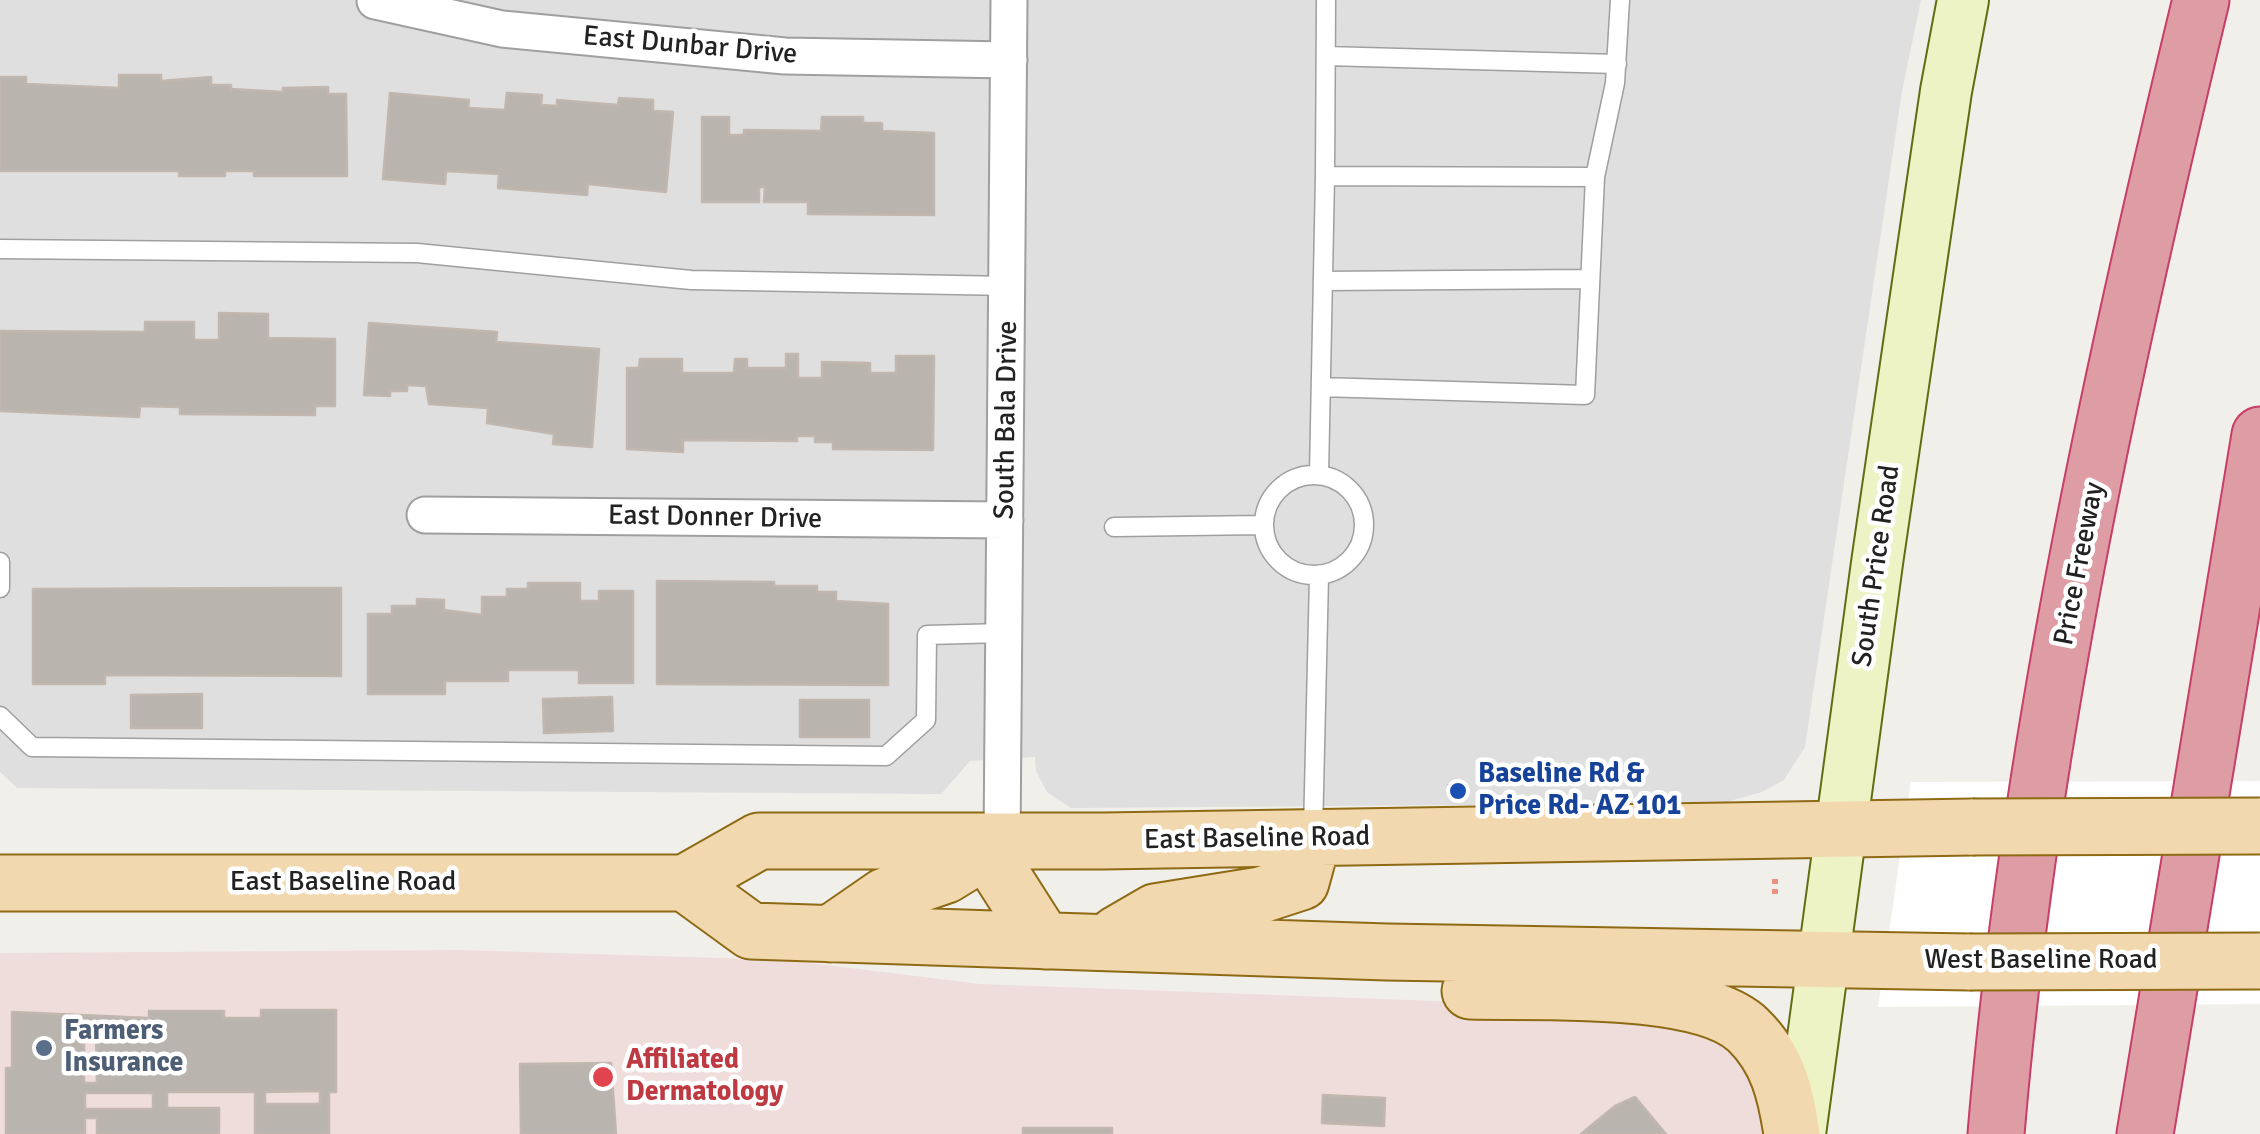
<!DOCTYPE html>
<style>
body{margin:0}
canvas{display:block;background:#f1efea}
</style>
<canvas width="2260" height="1134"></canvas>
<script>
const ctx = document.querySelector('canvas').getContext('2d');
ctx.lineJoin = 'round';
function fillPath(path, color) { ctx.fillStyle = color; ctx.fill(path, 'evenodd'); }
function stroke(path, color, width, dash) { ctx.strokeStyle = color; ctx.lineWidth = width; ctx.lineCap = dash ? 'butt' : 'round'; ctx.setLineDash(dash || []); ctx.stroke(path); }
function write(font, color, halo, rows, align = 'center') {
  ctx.font = font + ' Signika,sans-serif'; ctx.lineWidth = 9; ctx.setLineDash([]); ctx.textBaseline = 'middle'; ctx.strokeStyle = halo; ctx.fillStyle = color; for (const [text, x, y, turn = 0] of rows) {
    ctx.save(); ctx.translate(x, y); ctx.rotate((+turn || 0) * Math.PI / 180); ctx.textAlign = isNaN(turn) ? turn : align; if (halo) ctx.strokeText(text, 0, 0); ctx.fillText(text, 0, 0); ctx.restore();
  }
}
const residential = new Path2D(`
 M0,0H1921L1902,91L1805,747L1784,780L1762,792L1723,803L1071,808L1047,792L1036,771L1035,757L970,761L941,794L17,788L0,772Z`);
const commercial = new Path2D(`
 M461,950L786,960L980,984L1651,1009L1681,1014L1754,1066L1770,1134H0V953Z`);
const pier = new Path2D(`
 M2260,781V1004L1878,1007L1911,782Z`);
const building = new Path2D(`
 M119,75H161V81L211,77V85H231V89L283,92V88L328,87V94H346L347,176H254V171H225V176H179V171H0V77H26V84L119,88Z
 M390,93L469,100L468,108L505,110L507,93L542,95L541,105L557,106V100L618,105L619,98L653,100V111L673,112L666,192L588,184L587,195L498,188L499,174L446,171L445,184L383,179Z
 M702,117H729V135H744V130L821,131L822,117H863V123H882V131L934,133V215L808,214V202H764L765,187H759V202H702Z
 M219,313L268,314V338L335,339V406H315V415L180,414V407L140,406L139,417L0,411V331L145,332V322H194V340H219Z
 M369,323L497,332L496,342L599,349L592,447L553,444L554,434L487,423L488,408L429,404L426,386L407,385V391H390V396L364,395Z
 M786,354H798V378H822V362L870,363V373H896V356H934L933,450L833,449V442H815V436H797V441L683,440V452L627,449V368H639L640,359H682V373H734L735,359H747V368H786Z
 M657,581L774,582V586H817V592H836V601L888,604V685L657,684Z
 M528,583H580V601H599V591H633V683H579V670H508V681H445V694H368V614H392V606H417V599L444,600V610L482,615V597H507V589H528Z
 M286,588H341V676L105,675V684H33V589Z
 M202,694V728H131V695Z
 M612,697L613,731L544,733L543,699Z
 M800,700H869V737H800Z
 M1448,785H1465V796H1448Z
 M261,1010H336V1092H329V1134H255V1092H167V1108H219V1134H97V1118H85V1134H6V1068H12V1012L149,1018V1011H224V1018H261ZM84,1028H96L97,1083H84ZM320,1091V1104H265V1092ZM85,1093H153V1109H85Z
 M611,1063L616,1134H521L520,1064Z
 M1323,1095L1385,1098L1384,1126L1322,1123Z
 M1635,1097L1666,1134H1581L1615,1106Z
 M1023,1128H1112V1134H1023Z`);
const path = new Path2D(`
 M1775,894V875`);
const service = new Path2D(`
 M1326,56L1617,64
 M1325,176L1326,0
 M1595,177L1615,83L1620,0
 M0,249L417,253L691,280L1009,286
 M1323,281L1590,279
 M1264 525a50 50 0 1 1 100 0a50 50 0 1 1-100 0Z
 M1319,475L1325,176L1595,177L1585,395L1321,387
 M1114,527L1263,525
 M0,562V588
 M0,716L32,747L886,756L926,720L927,635L1004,633
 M1313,833L1319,576`);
const minor = new Path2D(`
 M375,1L502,29L785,56L1009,60
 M425,515L1005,520
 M1002,841L1009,0`);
const secondary = new Path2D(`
 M1800,1134L1877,563L1946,91L1963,0`);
const primary = new Path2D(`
 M1002,841L1000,872L1044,941
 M0,883H685L759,841H1103L1973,827
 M685,883L751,931L1387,952L1970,962
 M830,934L885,896L946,875L998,843
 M1117,934L1155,912L1261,895L1301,882L1313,838
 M1470,991C1537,993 1700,984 1748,1030C1778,1059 1786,1094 1792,1134`);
const motorway = new Path2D(`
 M1996,1134C2028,752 2111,372 2201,0
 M2145,1134L2260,435`);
const primaryBridge = new Path2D(`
 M1973,827L2260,826
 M1970,962L2260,961`);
const markers = [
 [1458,791,10,"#1a4fb4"],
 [44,1048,10,"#5c6f8a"],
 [603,1077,12,"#e0444e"]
];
const streetNames = [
 ["East Dunbar Drive",690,46,5],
 ["South Bala Drive",1007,420,-89],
 ["East Donner Drive",715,518,1],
 ["Price Freeway",2080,564,-79],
 ["South Price Road",1877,566,-82],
 ["East Baseline Road",1257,839,-1],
 ["East Baseline Road",343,883],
 ["West Baseline Road",2041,961]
];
const transitNames = [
 ["Baseline Rd &",1478,775],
 ["Price Rd- AZ 101",1478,807]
];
const serviceNames = [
 ["Farmers",64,1032],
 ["Insurance",64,1064]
];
const healthNames = [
 ["Affiliated",626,1061],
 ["Dermatology",626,1093]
];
fillPath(residential, '#e0dfdf');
fillPath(commercial, '#efdddb');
fillPath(pier, '#fff');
fillPath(building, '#bab4af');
stroke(building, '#c1b7ae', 2.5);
stroke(service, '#9f9f9f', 21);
stroke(minor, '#9f9f9f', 39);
stroke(secondary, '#606e13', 54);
stroke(primary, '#8d6a13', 59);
stroke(motorway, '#c73e66', 59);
stroke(path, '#ea9181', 6, [5, 5]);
stroke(service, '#fff', 18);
stroke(minor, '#fff', 35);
stroke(secondary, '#eef3c5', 50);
stroke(primary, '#f2d8ae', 55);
stroke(motorway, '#de9ca5', 55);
stroke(primaryBridge, '#8d6a13', 59, []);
stroke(primaryBridge, '#f2d8ae', 55);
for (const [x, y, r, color] of markers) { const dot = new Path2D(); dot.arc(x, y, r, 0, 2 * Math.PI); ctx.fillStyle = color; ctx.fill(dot); stroke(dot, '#fff', 4); }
write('28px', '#222', '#fff', streetNames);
write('bold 28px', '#164399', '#fff', transitNames, 'left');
write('bold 28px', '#4e5e75', '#fff', serviceNames, 'left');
write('bold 28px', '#be3a42', '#fff', healthNames, 'left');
</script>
